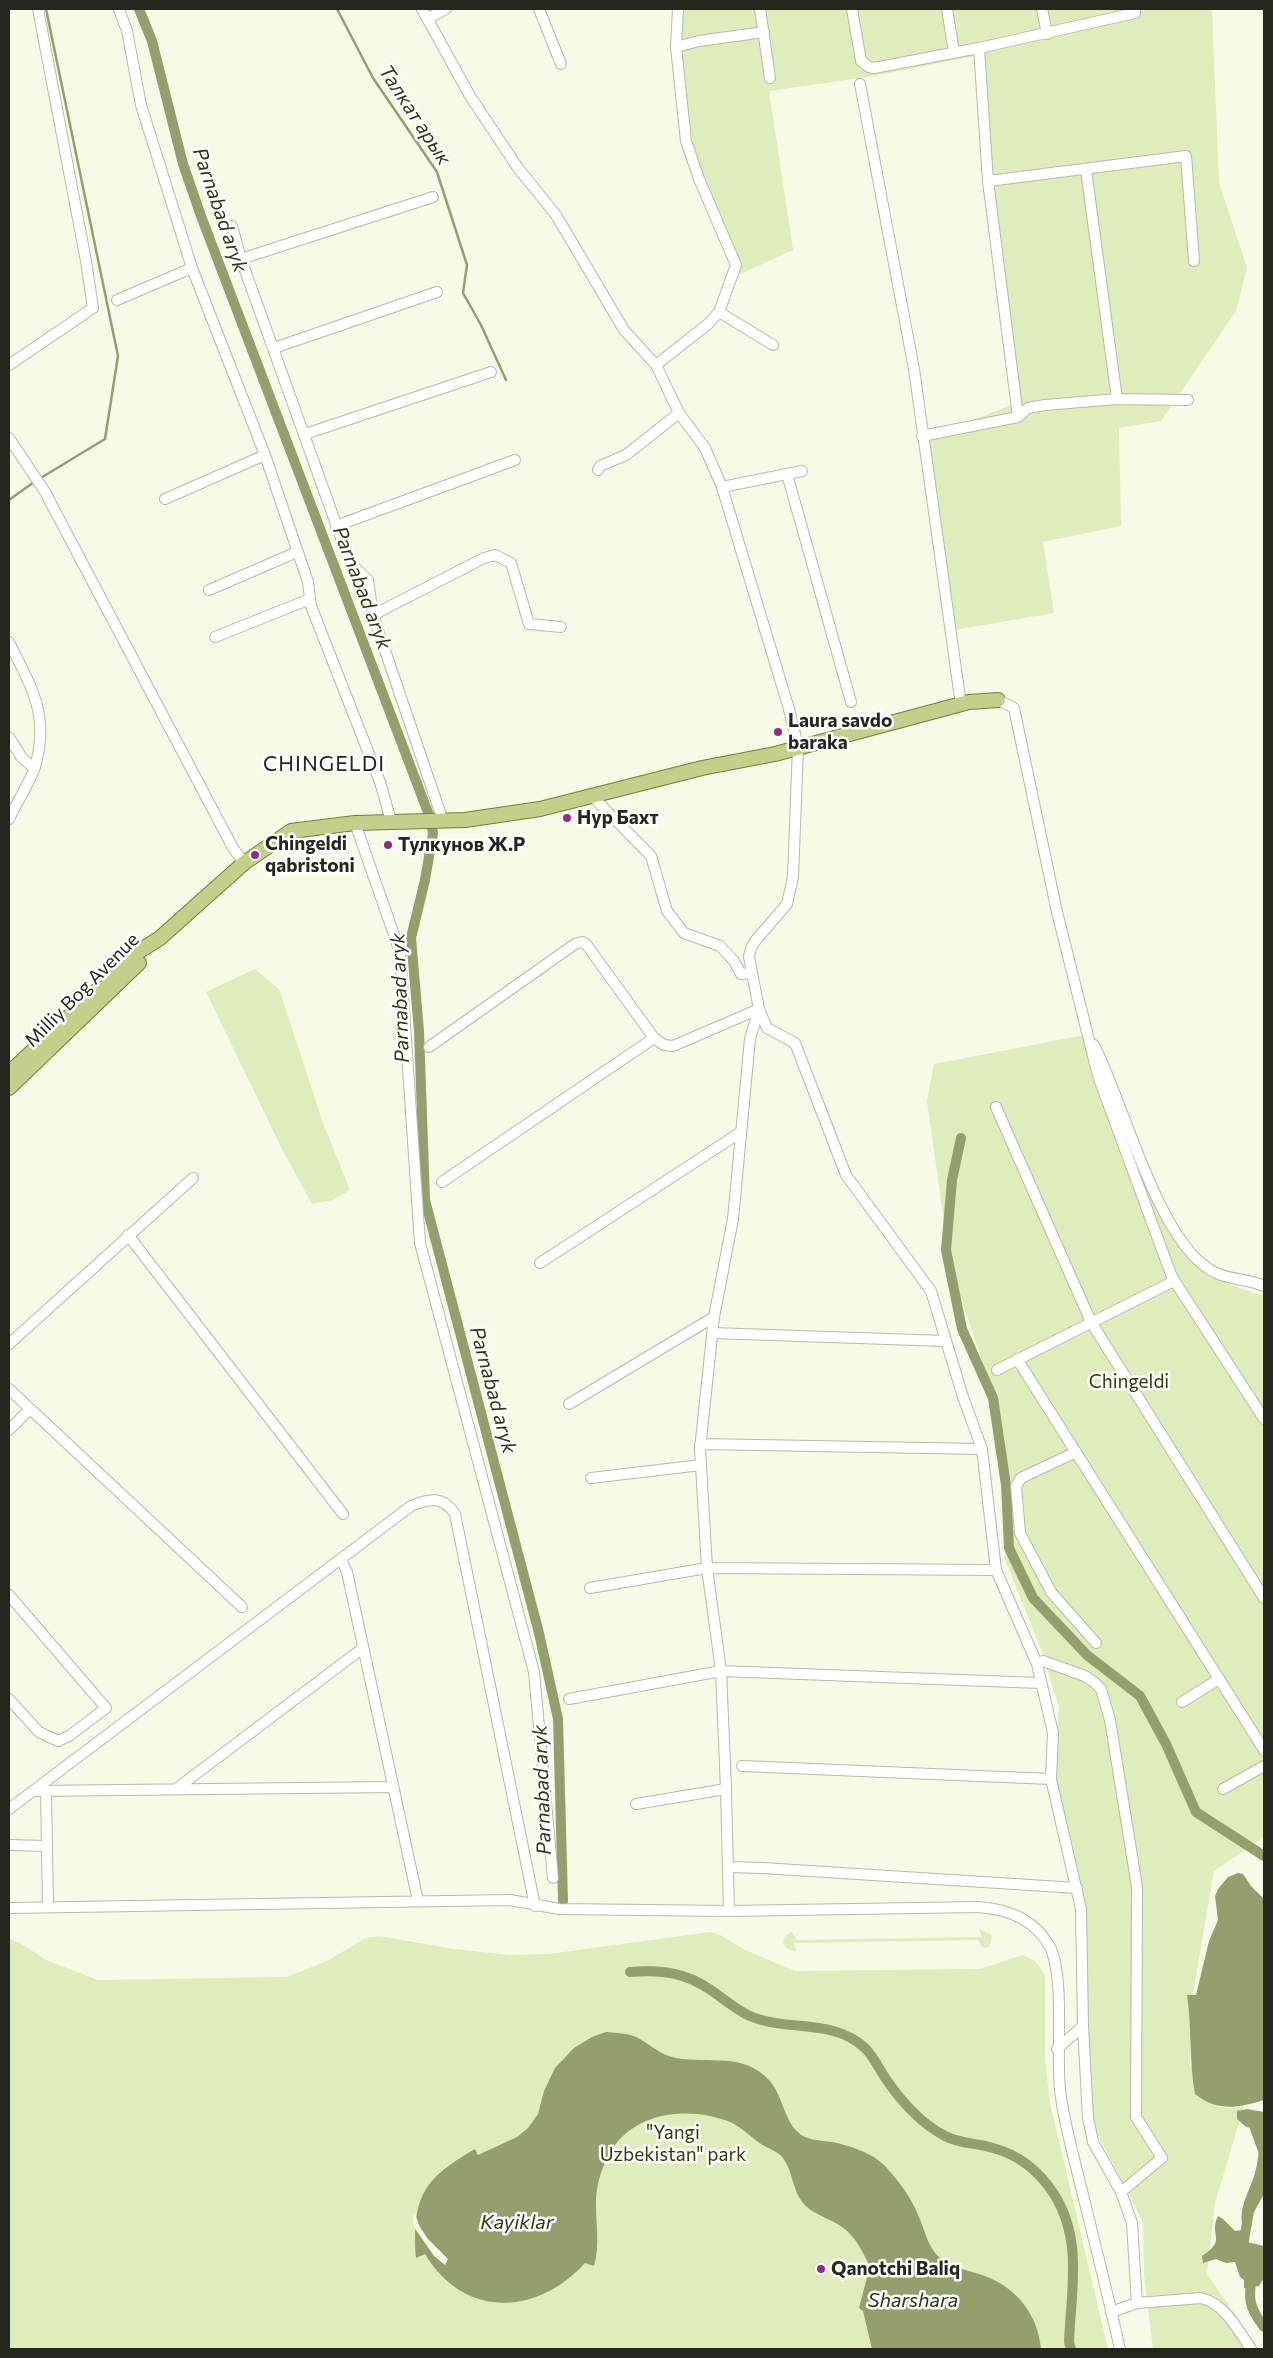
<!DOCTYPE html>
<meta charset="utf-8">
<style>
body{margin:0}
#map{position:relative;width:1273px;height:2358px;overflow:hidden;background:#f6fbe7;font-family:Commissioner,sans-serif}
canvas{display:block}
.frame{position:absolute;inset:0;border:10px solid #25271f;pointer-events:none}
</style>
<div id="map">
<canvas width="1273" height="2358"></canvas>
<div class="frame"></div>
</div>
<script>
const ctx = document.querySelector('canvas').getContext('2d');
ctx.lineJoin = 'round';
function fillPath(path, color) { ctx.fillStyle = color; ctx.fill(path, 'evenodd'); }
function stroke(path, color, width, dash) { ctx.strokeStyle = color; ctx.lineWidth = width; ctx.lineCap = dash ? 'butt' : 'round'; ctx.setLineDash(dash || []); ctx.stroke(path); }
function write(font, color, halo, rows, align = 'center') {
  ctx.font = font + ' Commissioner,sans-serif'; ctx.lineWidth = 5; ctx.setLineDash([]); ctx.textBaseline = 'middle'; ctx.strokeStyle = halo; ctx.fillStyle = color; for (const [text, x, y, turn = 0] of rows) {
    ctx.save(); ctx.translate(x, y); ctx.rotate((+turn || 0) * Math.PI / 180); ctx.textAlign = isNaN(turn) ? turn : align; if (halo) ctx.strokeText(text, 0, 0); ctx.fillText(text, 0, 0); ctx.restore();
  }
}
const green = new Path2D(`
 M679,9H1212L1219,183L1247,268L1236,311L1161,421L1119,428L1121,526L1043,542L1054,613L954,630L929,438L1016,403L975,56L874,76L769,91L793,250L736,276L695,154L681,71Z
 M255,969L279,989L323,1123L350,1190L332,1200L312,1204L282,1149L206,992Z
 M1085,1035L1100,1067L1167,1230L1195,1263L1230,1285L1264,1296V1837L1214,1871L1193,1993L1190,2065L1218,2107L1231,2108L1244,2106L1215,2203L1207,2274L1259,2349H1153L1144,2275L1143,2222L1096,2131L1087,2082L1084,1918L1054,1776L1059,1707L1041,1649L1004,1557L1018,1518L1000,1422L984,1365L960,1296L944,1222L927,1101L934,1064Z
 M979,1929L991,1934L992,1938L989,1947L983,1948L978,1940L793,1943L797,1951C788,1951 779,1945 786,1935L792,1932L797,1940L982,1937Z
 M710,1932L720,1935L745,1950L795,1971L980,1969L1023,1955L1035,1961L1045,1975V2059L1050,2103L1108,2349H9V1939L20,1943L46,1960L98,1980L287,1977L327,1961L366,1938L379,1936L454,1949L509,1955L549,1954Z`);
const water = new Path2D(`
 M1238,1873L1243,1874L1251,1886L1264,1899V2100C1238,2108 1218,2112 1195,2094C1189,2061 1192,2028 1187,1995H1196L1209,1941L1218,1920L1215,1896L1218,1889L1228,1877Z
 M606,2032C616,2033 628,2033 636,2037C650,2044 660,2055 676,2058C709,2064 743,2052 769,2080C784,2096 784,2127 805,2137C812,2140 823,2141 831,2142C849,2145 873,2153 886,2167C899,2181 912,2199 919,2217C925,2231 928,2247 939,2257C953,2269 969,2270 985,2276C1017,2288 1038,2315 1041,2349H872L863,2311L859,2308L870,2266C864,2255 859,2243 850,2234C837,2219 816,2218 803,2203C792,2190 793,2171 783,2158C779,2152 767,2148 761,2144C751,2137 741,2127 730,2122C693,2107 641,2110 615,2145C603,2162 595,2185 596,2206C596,2227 600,2245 594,2266L585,2263C537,2316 464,2319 425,2254L416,2258C412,2197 423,2179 475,2149L478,2155L517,2137L528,2128L538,2114L544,2091L555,2068L574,2048L592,2037Z
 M1247,2109L1264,2112V2194L1247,2225L1242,2223C1239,2205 1252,2187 1256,2169C1259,2157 1259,2142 1261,2130L1246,2127L1237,2119V2111Z
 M1218,2216L1223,2219L1235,2231L1243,2230L1247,2242L1264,2246V2278L1259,2286L1244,2288V2280L1240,2277L1235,2262L1226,2263L1216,2259L1203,2263L1202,2256C1228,2239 1208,2236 1218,2216Z`);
const pier = new Path2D(`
 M414,2212L420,2227L428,2239L448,2259L445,2265L434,2256L416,2230L413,2224Z`);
const stream = new Path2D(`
 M337,9L373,78L437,172L467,265L463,293L481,325L506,380
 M39,479L105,439L118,356L46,9
 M9,500L34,482`);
const canal = new Path2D(`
 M139,9L152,41L183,164L201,216L429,815L433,833L425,880L411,938L419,1031L425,1200L539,1633L558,1719L563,1901
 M961,1138L952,1180L946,1250L962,1329L993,1398L1006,1485L1009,1548L1033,1598L1087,1655L1140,1696L1166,1744L1196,1812L1264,1856
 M630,1972C654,1970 677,1971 699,1983C717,1992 732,2008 750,2016C787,2032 833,2018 865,2048C874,2057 879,2069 886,2079C901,2101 922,2124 945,2136C960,2144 977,2143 993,2148C1020,2155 1039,2171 1054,2194C1083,2240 1071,2291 1069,2342L1071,2349
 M1251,2117L1264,2153
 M1243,2246L1249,2211
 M1252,2275C1248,2300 1249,2307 1264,2327`);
const minor = new Path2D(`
 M119,9L127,31L141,105L192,268L265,455L308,582L311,606L380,782L391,821
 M422,9L470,96L518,168L556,215L624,330L656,365L679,413L705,448L722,487L789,709L798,747L793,877L787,904L756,940L751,948L749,957L759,1009L750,1039L733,1219L714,1317L700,1449L707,1568L721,1671L726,1789L636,1804
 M539,9L561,64
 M760,9L770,78
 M852,9L861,61L869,67L874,68L979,48L1135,13V9
 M947,9L954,52
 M1042,9L1047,34
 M427,19L446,9
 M676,47L699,41L764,32
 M979,48L988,181L1018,417
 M860,84L914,369L961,705
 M1086,170L1117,399
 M988,181L1186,156L1194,261
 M232,226L241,259L350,563L368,580L373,615L443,821
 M241,259L433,197
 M117,300L192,268
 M719,312L773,345
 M274,348L437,292
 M9,365L93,308L86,261L38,9
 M656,365L708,324L719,312L736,265L699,179L686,141L676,47L678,9
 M305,434L491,372
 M922,436L1018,417L1028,408L1045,405L1117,399L1188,400
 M9,438L45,492L233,848L244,863
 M598,470L600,466L626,455L679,413
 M787,474L851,702
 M722,487L802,471
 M165,499L265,455
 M336,526L515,460
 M209,590L297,552
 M373,615L484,558L495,555L511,563L529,624L561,627
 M215,637L310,599
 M9,642C31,687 50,714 35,767C29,784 17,802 9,819
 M998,700L1014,708L1057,912L1098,1076L1172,1277L1264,1419
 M9,737L22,758L34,768
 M592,796L651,856L667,911L684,933L720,946L734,961L741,974L752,973
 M355,823L400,952L420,1243L534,1672L553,1878
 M1094,1045C1124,1102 1158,1246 1216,1273C1231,1280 1249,1279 1264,1286
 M429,1047L575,944L582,942L586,944L654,1038
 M996,1107L1091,1322L1264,1598
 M442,1182L654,1038L664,1045L673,1046L759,1009L767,1028L795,1043L846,1175L931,1291L963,1397L982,1449L996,1570L1037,1664L1053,1733L1051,1779L1081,1909L1083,2026L1088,2118L1093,2142L1121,2192L1132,2223L1137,2303
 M128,1235L343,1514
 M540,1263L741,1132
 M712,1333L946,1341
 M9,1344L193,1178
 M1017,1359L1264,1750
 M997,1370L1174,1281
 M9,1389L242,1607
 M569,1404L714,1317
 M9,1430L30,1409
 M700,1444L982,1449
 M1076,1452L1021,1478L1016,1486L1020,1533L1051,1592L1096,1643
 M591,1478L701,1465
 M341,1559L347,1572L418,1901
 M590,1588L707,1568L996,1570
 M9,1595L106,1708L69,1736L58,1741L39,1732L9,1699
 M1037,1664L1043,1661L1085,1676L1094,1682L1101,1689L1110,1720L1137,1887L1136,2117L1162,2158L1121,2192
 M569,1699L721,1671L1040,1683
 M1182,1702L1219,1679
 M742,1766L1051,1779
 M176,1789L363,1648
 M726,1789L729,1911
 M1223,1789L1264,1766
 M33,1791L393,1787
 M46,1791L48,1907
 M9,1809L411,1506C430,1498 443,1496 455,1514L535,1906
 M9,1845L46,1846
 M728,1867L763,1868L1077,1888
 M9,1908L510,1900L559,1909L729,1911L978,1907C1008,1909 1035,1919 1050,1947C1065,1978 1056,2052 1060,2090C1064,2124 1074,2157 1082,2191C1095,2243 1108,2296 1120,2349
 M1057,2049L1083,2026
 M1111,2312L1137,2303L1201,2298C1225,2304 1238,2330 1251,2349`);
const major = new Path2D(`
 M9,1073L138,952L160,938L244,863L291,831L355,823L465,820L540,809L702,768L775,754L969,702L998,700
 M9,1088L139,963`);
const markers = [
 [778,732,5,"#982785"],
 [567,818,5,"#982785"],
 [388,845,5,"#982785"],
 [255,855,5,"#982785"],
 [821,2269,5,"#982785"]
];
const poiNames = [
 ["Laura savdo",788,721],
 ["baraka",788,743],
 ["Нур Бахт",577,818],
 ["Chingeldi",265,844],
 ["qabristoni",265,866],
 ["Тулкунов Ж.Р",398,845],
 ["Qanotchi Baliq",831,2269]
];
const streetNames = [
 ["Milliy Bog Avenue",82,990,-45]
];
const parkNames = [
 ["Chingeldi",1129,1382],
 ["\"Yangi",673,2133],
 ["Uzbekistan\" park",673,2155]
];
const waterNames = [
 ["Талкат арык",415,115,57],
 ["Parnabad aryk",220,210,71],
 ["Parnabad aryk",362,588,69],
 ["Parnabad aryk",400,998,-92],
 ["Parnabad aryk",493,1390,75],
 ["Parnabad aryk",542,1790,-92],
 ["Kayiklar",517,2222],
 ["Sharshara",913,2300]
];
const quarterNames = [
 ["CHINGELDI",324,764]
];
fillPath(green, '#dfecbb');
fillPath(water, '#93a06d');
fillPath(pier, '#f6fbe7');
stroke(stream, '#93a06d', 2.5);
stroke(canal, '#93a06d', 10);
stroke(minor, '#b5bba8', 12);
stroke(major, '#708033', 16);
stroke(minor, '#fff', 10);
stroke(major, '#c2d08b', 14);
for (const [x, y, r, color] of markers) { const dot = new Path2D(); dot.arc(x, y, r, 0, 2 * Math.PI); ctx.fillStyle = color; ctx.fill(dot); stroke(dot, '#fff', 2); }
write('bold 19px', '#25271f', '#fff', poiNames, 'left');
write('19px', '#25271f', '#fff', streetNames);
write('19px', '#323c00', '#fff', parkNames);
write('italic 20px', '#2f3710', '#fff', waterNames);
ctx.letterSpacing = '1px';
write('21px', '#25271f', '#fff', quarterNames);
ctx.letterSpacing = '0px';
</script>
